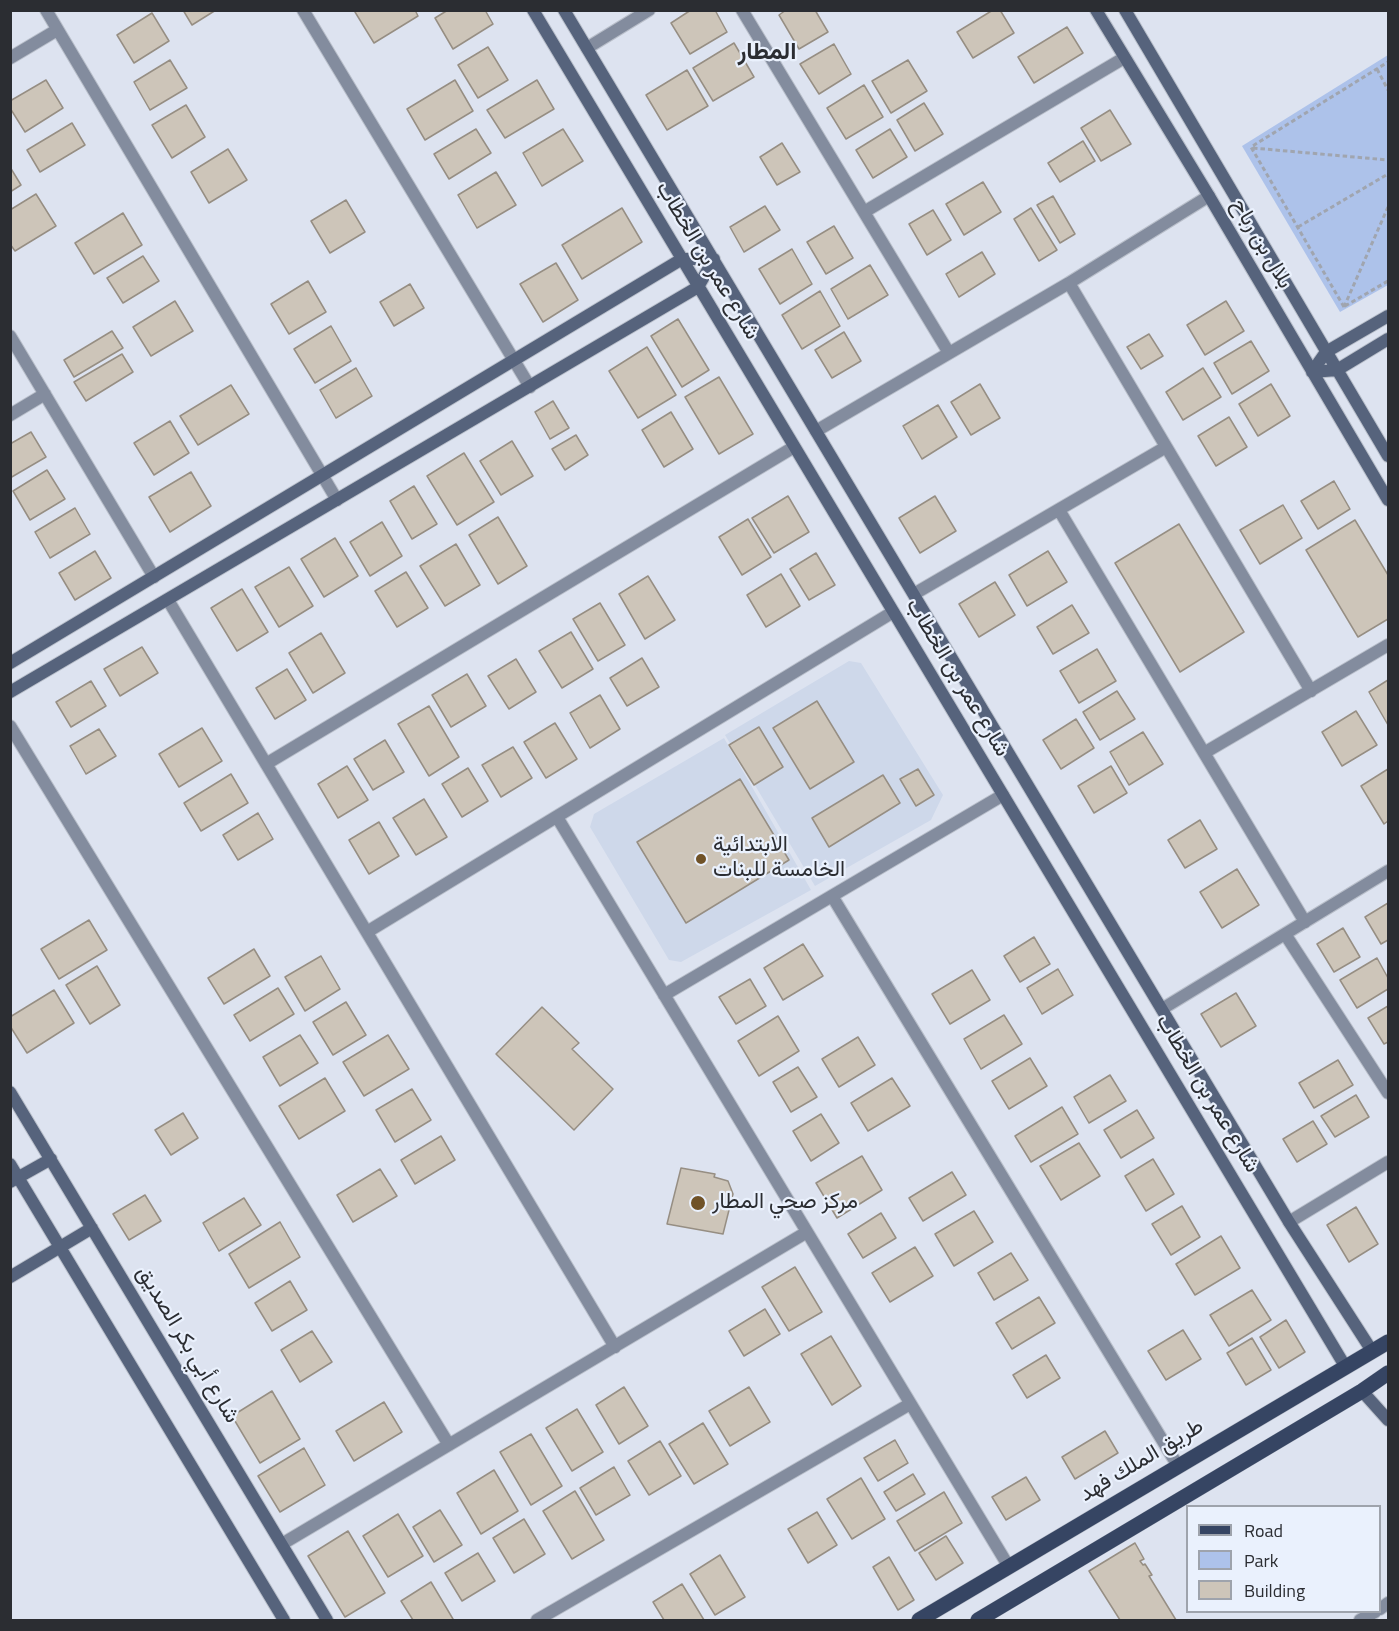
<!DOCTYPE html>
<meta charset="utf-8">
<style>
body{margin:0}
#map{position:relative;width:1399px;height:1631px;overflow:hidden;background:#dde3f0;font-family:"Titillium Web",sans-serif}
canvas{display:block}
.frame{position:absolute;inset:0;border:12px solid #2b2d32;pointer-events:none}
.legend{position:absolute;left:1186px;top:1505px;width:195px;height:108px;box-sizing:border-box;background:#eaf1fd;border:2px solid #9ea3ac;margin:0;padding:8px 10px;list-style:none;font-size:18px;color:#2b2d32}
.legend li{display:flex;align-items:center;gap:12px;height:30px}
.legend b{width:30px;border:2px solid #9ea3ac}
</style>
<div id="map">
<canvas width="1399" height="1631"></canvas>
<div class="frame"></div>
<ul class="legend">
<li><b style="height:8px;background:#364563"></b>Road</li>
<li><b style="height:16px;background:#adc2ea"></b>Park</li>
<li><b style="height:16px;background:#cdc5b9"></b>Building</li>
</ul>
</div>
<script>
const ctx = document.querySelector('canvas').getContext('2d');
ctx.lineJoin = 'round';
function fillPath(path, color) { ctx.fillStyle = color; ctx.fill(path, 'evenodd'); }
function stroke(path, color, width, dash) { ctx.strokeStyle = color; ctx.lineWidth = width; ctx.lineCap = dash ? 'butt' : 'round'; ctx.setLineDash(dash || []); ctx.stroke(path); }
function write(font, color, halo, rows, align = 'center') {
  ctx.font = font + ' "Titillium Web",Vazirmatn,sans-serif'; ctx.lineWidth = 4.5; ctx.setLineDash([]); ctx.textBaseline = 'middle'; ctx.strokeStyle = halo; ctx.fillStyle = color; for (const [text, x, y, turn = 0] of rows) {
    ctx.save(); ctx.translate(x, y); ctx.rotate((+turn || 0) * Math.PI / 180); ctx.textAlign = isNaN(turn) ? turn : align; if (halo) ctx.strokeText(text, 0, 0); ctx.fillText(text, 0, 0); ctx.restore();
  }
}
const built = new Path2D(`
 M849,661L861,663L943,795L931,820L815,886L725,735Z
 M724,738L811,890L681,962L669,960L590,827L594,814Z`);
const green = new Path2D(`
 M1388,55V285L1340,312L1242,146Z`);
const building = new Path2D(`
 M183,10H216L192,25Z
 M358,10H415L418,16L374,43L355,12Z
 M448,10H485L493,24L453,49L435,18Z
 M691,10H715L727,32L690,54L671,23Z
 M786,10H815L828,32L799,49L779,15Z
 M993,10H1000L1014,33L973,58L957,32Z
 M152,13L169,41L134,63L117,35Z
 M1067,27L1083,53L1034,83L1018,57Z
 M734,43L754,77L713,101L693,68Z
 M834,44L851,74L819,94L800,64Z
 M488,47L508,80L478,98L458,65Z
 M170,60L187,88L150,110L134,82Z
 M908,60L927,91L891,113L872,81Z
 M687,70L708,106L667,130L646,95Z
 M46,80L63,108L25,132L10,108V101Z
 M455,80L473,111L425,140L407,109Z
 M537,80L554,109L505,138L487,110Z
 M864,85L883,117L846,139L827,108Z
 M924,103L943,134L915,151L897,120Z
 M186,105L205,137L172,158L152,125Z
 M1110,110L1131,144L1101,161L1081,128Z
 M72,123L85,145L40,172L27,150Z
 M476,129L491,153L449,179L434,154Z
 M563,129L583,161L542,186L523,153Z
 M890,129L907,157L873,178L856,150Z
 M1083,141L1095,161L1060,182L1048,163Z
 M782,143L800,172L777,185L760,157Z
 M228,149L247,180L209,203L191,172Z
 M10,167L21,185L10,192Z
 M496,172L516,205L477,228L458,195Z
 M983,182L1001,212L964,235L946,204Z
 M36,194L56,226L15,251L10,244V210Z
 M1053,196L1075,234L1060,243L1037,205Z
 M346,200L365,232L330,253L311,221Z
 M765,206L780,230L744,252L730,227Z
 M622,208L642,242L582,279L562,245Z
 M1031,208L1057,250L1039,261L1014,219Z
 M933,210L951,240L927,255L909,224Z
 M123,213L142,245L94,274L75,243Z
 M834,226L853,258L826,274L807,242Z
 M792,249L812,284L780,304L759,269Z
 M982,252L995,274L959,297L946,274Z
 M143,256L159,281L123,303L107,278Z
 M556,263L578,300L543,322L520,284Z
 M870,265L888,295L848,319L831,289Z
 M308,281L326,312L289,334L271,304Z
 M410,284L424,308L394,326L380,302Z
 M820,291L840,326L802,349L782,315Z
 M175,301L193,331L151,356L133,327Z
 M1226,301L1244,331L1205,355L1187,325Z
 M678,319L709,370L682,387L651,336Z
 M331,326L351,361L315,383L294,349Z
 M112,331L123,348L74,377L64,360Z
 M844,332L861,361L832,378L815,350Z
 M1149,334L1163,356L1141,369L1127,347Z
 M1251,341L1269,371L1232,394L1214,363Z
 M647,347L676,395L638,418L609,371Z
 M122,354L133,372L86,401L74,382Z
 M356,368L372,396L336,418L320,390Z
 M1203,368L1221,397L1183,420L1166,392Z
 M719,377L753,434L719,454L685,397Z
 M980,384L1000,418L971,435L951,402Z
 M1271,384L1290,416L1258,436L1239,404Z
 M231,385L249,414L198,445L180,416Z
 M553,401L569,428L550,439L535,412Z
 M938,405L957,437L922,459L903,426Z
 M671,412L693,449L664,467L642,430Z
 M1229,417L1247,447L1216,466L1198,436Z
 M170,421L189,453L154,475L134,443Z
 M31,432L46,457L10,478V444Z
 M576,435L588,455L565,470L552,449Z
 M512,441L533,476L501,495L480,461Z
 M464,453L494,502L457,525L427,476Z
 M47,470L65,499L30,520L13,491Z
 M191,472L211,506L170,532L149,497Z
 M1334,481L1350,509L1318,529L1301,501Z
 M414,486L437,524L412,539L390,501Z
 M788,496L809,532L774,553L752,518Z
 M935,496L956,531L920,553L899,518Z
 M1283,505L1302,538L1260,564L1240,530Z
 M75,508L90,534L50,558L35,532Z
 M498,517L527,566L498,584L469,535Z
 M748,519L771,557L742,575L719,537Z
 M1355,520L1388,575V619L1358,637L1306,550Z
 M382,522L402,556L370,576L350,542Z
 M1179,524L1244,632L1180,672L1115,563Z
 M335,538L358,576L324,597L301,559Z
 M456,544L480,585L445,606L420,566Z
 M95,551L111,578L75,600L59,573Z
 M1048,551L1067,582L1027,606L1009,575Z
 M816,553L835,585L809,600L790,569Z
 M289,567L313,606L279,627L255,587Z
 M406,572L428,608L397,627L375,591Z
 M781,574L800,606L766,627L747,595Z
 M648,576L675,620L645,639L619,594Z
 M995,582L1015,615L979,637L959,604Z
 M242,589L268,632L237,651L211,608Z
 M600,603L625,645L598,661L573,619Z
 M1072,605L1089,633L1053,654L1037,627Z
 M571,632L593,669L562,688L539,651Z
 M321,633L345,673L313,693L289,653Z
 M142,647L158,673L120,696L104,669Z
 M1097,649L1116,681L1079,703L1060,671Z
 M642,658L659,687L627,706L610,678Z
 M516,659L536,692L509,709L488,676Z
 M287,669L306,700L275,719L256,688Z
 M467,674L486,706L451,727L432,695Z
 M1388,680V725L1369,692Z
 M91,681L106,706L71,727L56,702Z
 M1117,691L1135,719L1100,740L1083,712Z
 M600,695L620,729L590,748L570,713Z
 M817,701L854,762L810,789L773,728Z
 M429,706L459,757L429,776L398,724Z
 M1356,711L1377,745L1342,766L1322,732Z
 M1076,719L1094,748L1061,769L1043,740Z
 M555,723L577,759L546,778L524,742Z
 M759,727L783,767L754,785L729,745Z
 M202,728L222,761L179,787L159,754Z
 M99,729L116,756L86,774L70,746Z
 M1143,732L1163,764L1129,785L1110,752Z
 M385,740L404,772L373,790L354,759Z
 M513,747L532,778L501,797L482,765Z
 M347,766L368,800L338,818L318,784Z
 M1111,766L1127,793L1094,813L1078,786Z
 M468,768L488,801L462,817L442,784Z
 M918,769L934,795L916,806L900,779Z
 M1388,769V821L1384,824L1361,786Z
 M231,774L248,803L201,831L184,803Z
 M883,775L900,803L829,847L812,818Z
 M740,779L789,860L686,923L637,842Z
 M424,799L447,837L416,855L393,818Z
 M258,813L273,839L238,860L223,835Z
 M1200,820L1217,849L1185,868L1168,840Z
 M379,822L399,856L369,874L349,840Z
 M1237,869L1259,905L1222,928L1200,892Z
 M1388,903V940L1381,944L1365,917Z
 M89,920L107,950L59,979L41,949Z
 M1343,928L1360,957L1334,972L1317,944Z
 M1034,937L1050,964L1020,982L1004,956Z
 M803,944L823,976L783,1000L764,968Z
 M254,949L270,976L224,1004L208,978Z
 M321,956L340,989L305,1011L285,977Z
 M1377,958L1388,978V989L1357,1008L1340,980Z
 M97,966L120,1005L90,1024L66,985Z
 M1058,969L1073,995L1042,1014L1027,988Z
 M972,970L990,1000L950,1024L932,994Z
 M750,979L766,1006L736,1024L719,997Z
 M278,988L294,1014L250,1041L234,1015Z
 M54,990L74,1023L27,1053L10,1026V1017Z
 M1236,993L1256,1026L1221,1047L1201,1014Z
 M346,1002L366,1035L333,1055L313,1022Z
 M1388,1006V1042L1384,1044L1368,1018Z
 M542,1007L579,1043L572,1049L613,1089L574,1130L496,1054Z
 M1004,1015L1022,1044L981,1069L964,1039Z
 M778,1016L799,1051L759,1076L738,1041Z
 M300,1035L318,1063L280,1086L263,1057Z
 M388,1035L409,1069L364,1096L343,1062Z
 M858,1037L875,1065L839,1087L822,1059Z
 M1030,1058L1047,1086L1009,1109L992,1081Z
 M1338,1060L1353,1085L1314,1108L1299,1083Z
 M798,1067L817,1097L791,1112L773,1082Z
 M1110,1075L1126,1101L1089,1123L1074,1097Z
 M325,1078L345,1111L299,1139L279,1106Z
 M892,1078L910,1106L868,1131L851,1103Z
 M412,1089L431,1120L395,1142L376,1110Z
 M1356,1095L1369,1117L1335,1137L1321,1116Z
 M1062,1107L1078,1134L1031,1162L1015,1136Z
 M1137,1110L1154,1138L1121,1158L1104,1130Z
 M183,1113L198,1138L171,1155L155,1130Z
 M821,1114L839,1143L811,1161L793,1131Z
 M1313,1121L1327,1144L1297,1162L1283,1139Z
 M441,1136L455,1160L415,1184L401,1160Z
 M1079,1143L1100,1176L1061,1200L1040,1166Z
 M862,1156L882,1190L837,1218L816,1183Z
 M1153,1159L1174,1194L1146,1211L1125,1176Z
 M681,1168L715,1174L714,1177L728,1181L733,1194L723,1234L667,1224Z
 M380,1169L397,1196L353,1222L337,1195Z
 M952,1172L966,1195L923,1221L909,1198Z
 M145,1195L161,1221L129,1240L113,1214Z
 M244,1198L261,1225L219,1251L203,1223Z
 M1182,1206L1200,1237L1171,1255L1152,1224Z
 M1356,1207L1378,1244L1349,1262L1327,1225Z
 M974,1211L993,1242L954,1266L935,1234Z
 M881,1213L896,1238L863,1258L848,1234Z
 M280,1222L300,1257L249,1288L229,1254Z
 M1221,1236L1240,1268L1195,1295L1176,1264Z
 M915,1247L933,1276L890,1302L872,1273Z
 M1011,1253L1028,1280L994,1300L978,1273Z
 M795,1267L822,1312L789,1331L762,1287Z
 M290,1281L307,1310L272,1331L255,1303Z
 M1252,1290L1271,1320L1229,1346L1210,1315Z
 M1039,1297L1055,1323L1012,1349L996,1323Z
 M765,1309L780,1334L744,1356L729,1331Z
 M1286,1320L1305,1352L1279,1368L1260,1337Z
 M1183,1330L1201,1359L1166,1380L1148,1351Z
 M312,1331L332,1362L300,1382L281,1350Z
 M831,1336L861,1386L832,1405L801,1354Z
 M1252,1338L1271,1370L1246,1385L1227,1353Z
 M1046,1355L1060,1378L1027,1398L1013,1375Z
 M624,1387L648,1426L619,1444L596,1405Z
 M749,1387L770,1422L730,1446L709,1411Z
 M272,1391L300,1439L260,1463L232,1416Z
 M384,1402L402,1432L354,1461L336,1431Z
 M577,1409L603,1452L572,1471L546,1428Z
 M703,1423L728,1464L694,1484L669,1444Z
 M1105,1431L1118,1453L1075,1479L1062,1457Z
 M531,1434L562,1486L531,1505L500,1452Z
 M895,1440L908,1463L878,1481L864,1458Z
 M660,1441L681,1476L649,1495L628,1461Z
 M304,1448L325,1485L280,1512L258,1476Z
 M614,1467L630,1495L596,1515L580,1488Z
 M494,1470L518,1511L481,1534L457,1493Z
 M913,1474L925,1494L896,1511L884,1492Z
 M1026,1477L1040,1500L1006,1520L992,1497Z
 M861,1478L885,1519L852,1539L827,1499Z
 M575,1491L604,1540L572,1559L543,1511Z
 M944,1492L962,1523L915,1551L897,1521Z
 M440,1510L462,1545L434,1562L413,1527Z
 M817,1512L837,1545L808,1563L788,1529Z
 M398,1514L423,1556L388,1577L363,1536Z
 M524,1519L545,1554L514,1573L493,1538Z
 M348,1531L385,1593L345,1617L308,1556Z
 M946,1536L963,1563L936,1580L919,1553Z
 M1135,1543L1144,1559L1140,1561L1143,1565L1145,1564L1152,1575L1149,1576L1176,1620H1120L1089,1571Z
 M478,1553L495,1581L462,1601L445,1573Z
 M720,1555L745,1597L715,1615L690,1574Z
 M889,1557L914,1600L898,1610L873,1567Z
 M431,1582L453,1619L451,1620H413L401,1601Z
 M682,1584L704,1620H664L653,1602Z`);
const path = new Path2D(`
 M1377,69L1388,90
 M1253,148L1388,160
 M1298,227L1388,174
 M1345,306L1388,281
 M1344,307L1251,147L1388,62
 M1344,307L1388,207`);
const street = new Path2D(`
 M46,10L337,500
 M303,10L530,387
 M742,10L949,353
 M587,48L649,10
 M10,58L57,30
 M864,212L1124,58
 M1069,283L1311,691
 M10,336L154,577
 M10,415L45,394
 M816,431L1069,283L1209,196
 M1059,510L1305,922
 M914,594L1166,447
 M168,600L615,1347
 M10,726L449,1445
 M1204,753L1388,645
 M266,764L794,447
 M557,817L1009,1567
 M832,896L1178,1466
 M367,932L893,612
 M1285,934L1388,1093
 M664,995L1003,795
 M1162,1009L1388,871
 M1289,1222L1388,1162
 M282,1544L807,1232
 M1380,1609L1388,1603
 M537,1620L910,1404
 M1360,1620L1375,1612`);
const secondary = new Path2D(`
 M533,10L1345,1366
 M564,10L1289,1222L1372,1351
 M1096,10L1209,196L1388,500
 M1125,10L1388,456
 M1312,372L1326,352L1388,316
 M1312,372L1337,370L1388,339
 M10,663L682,259H714L698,287L10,692
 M10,1092L327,1620
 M10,1164L284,1620
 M10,1182L51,1159
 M10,1277L92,1228
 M1362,1391L1388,1420`);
const primary = new Path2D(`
 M919,1620L1388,1342
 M978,1620L1362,1391L1388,1373`);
const markers = [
 [701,859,6,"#705227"],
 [698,1203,8,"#705227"]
];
const streetNames = [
 ["بلال بن رباح",1261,244,60],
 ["شارع عمر بن الخطاب",707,261,59],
 ["شارع عمر بن الخطاب",957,678,59],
 ["شارع عمر بن الخطاب",1207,1094,59],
 ["شارع أبي بكر الصديق",187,1345,59],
 ["طريق الملك فهد",1142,1461,-31]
];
const poiNames = [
 ["الابتدائية",713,846],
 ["الخامسة للبنات",713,871],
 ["مركز صحي المطار",712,1203]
];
const neighbourhoodNames = [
 ["المطار",767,53]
];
fillPath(built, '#ced8ea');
fillPath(green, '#adc2ea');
fillPath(building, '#cdc5b9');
stroke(building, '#968e83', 1.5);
stroke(street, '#b9bfca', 14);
stroke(secondary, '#b9bfca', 14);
stroke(primary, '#b9bfca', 16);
stroke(path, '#a0a5af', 3, [4.5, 3]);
stroke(street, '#838c9e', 12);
stroke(secondary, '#56637c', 12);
stroke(primary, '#364563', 15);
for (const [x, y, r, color] of markers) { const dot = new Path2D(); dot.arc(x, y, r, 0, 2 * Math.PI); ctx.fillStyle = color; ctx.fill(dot); stroke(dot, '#eaf1fd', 2); }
write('22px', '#2b2d32', '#eaf1fd', streetNames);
write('22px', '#2b2d32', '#eaf1fd', poiNames, 'left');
write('bold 24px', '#2b2d32', '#eaf1fd', neighbourhoodNames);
</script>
